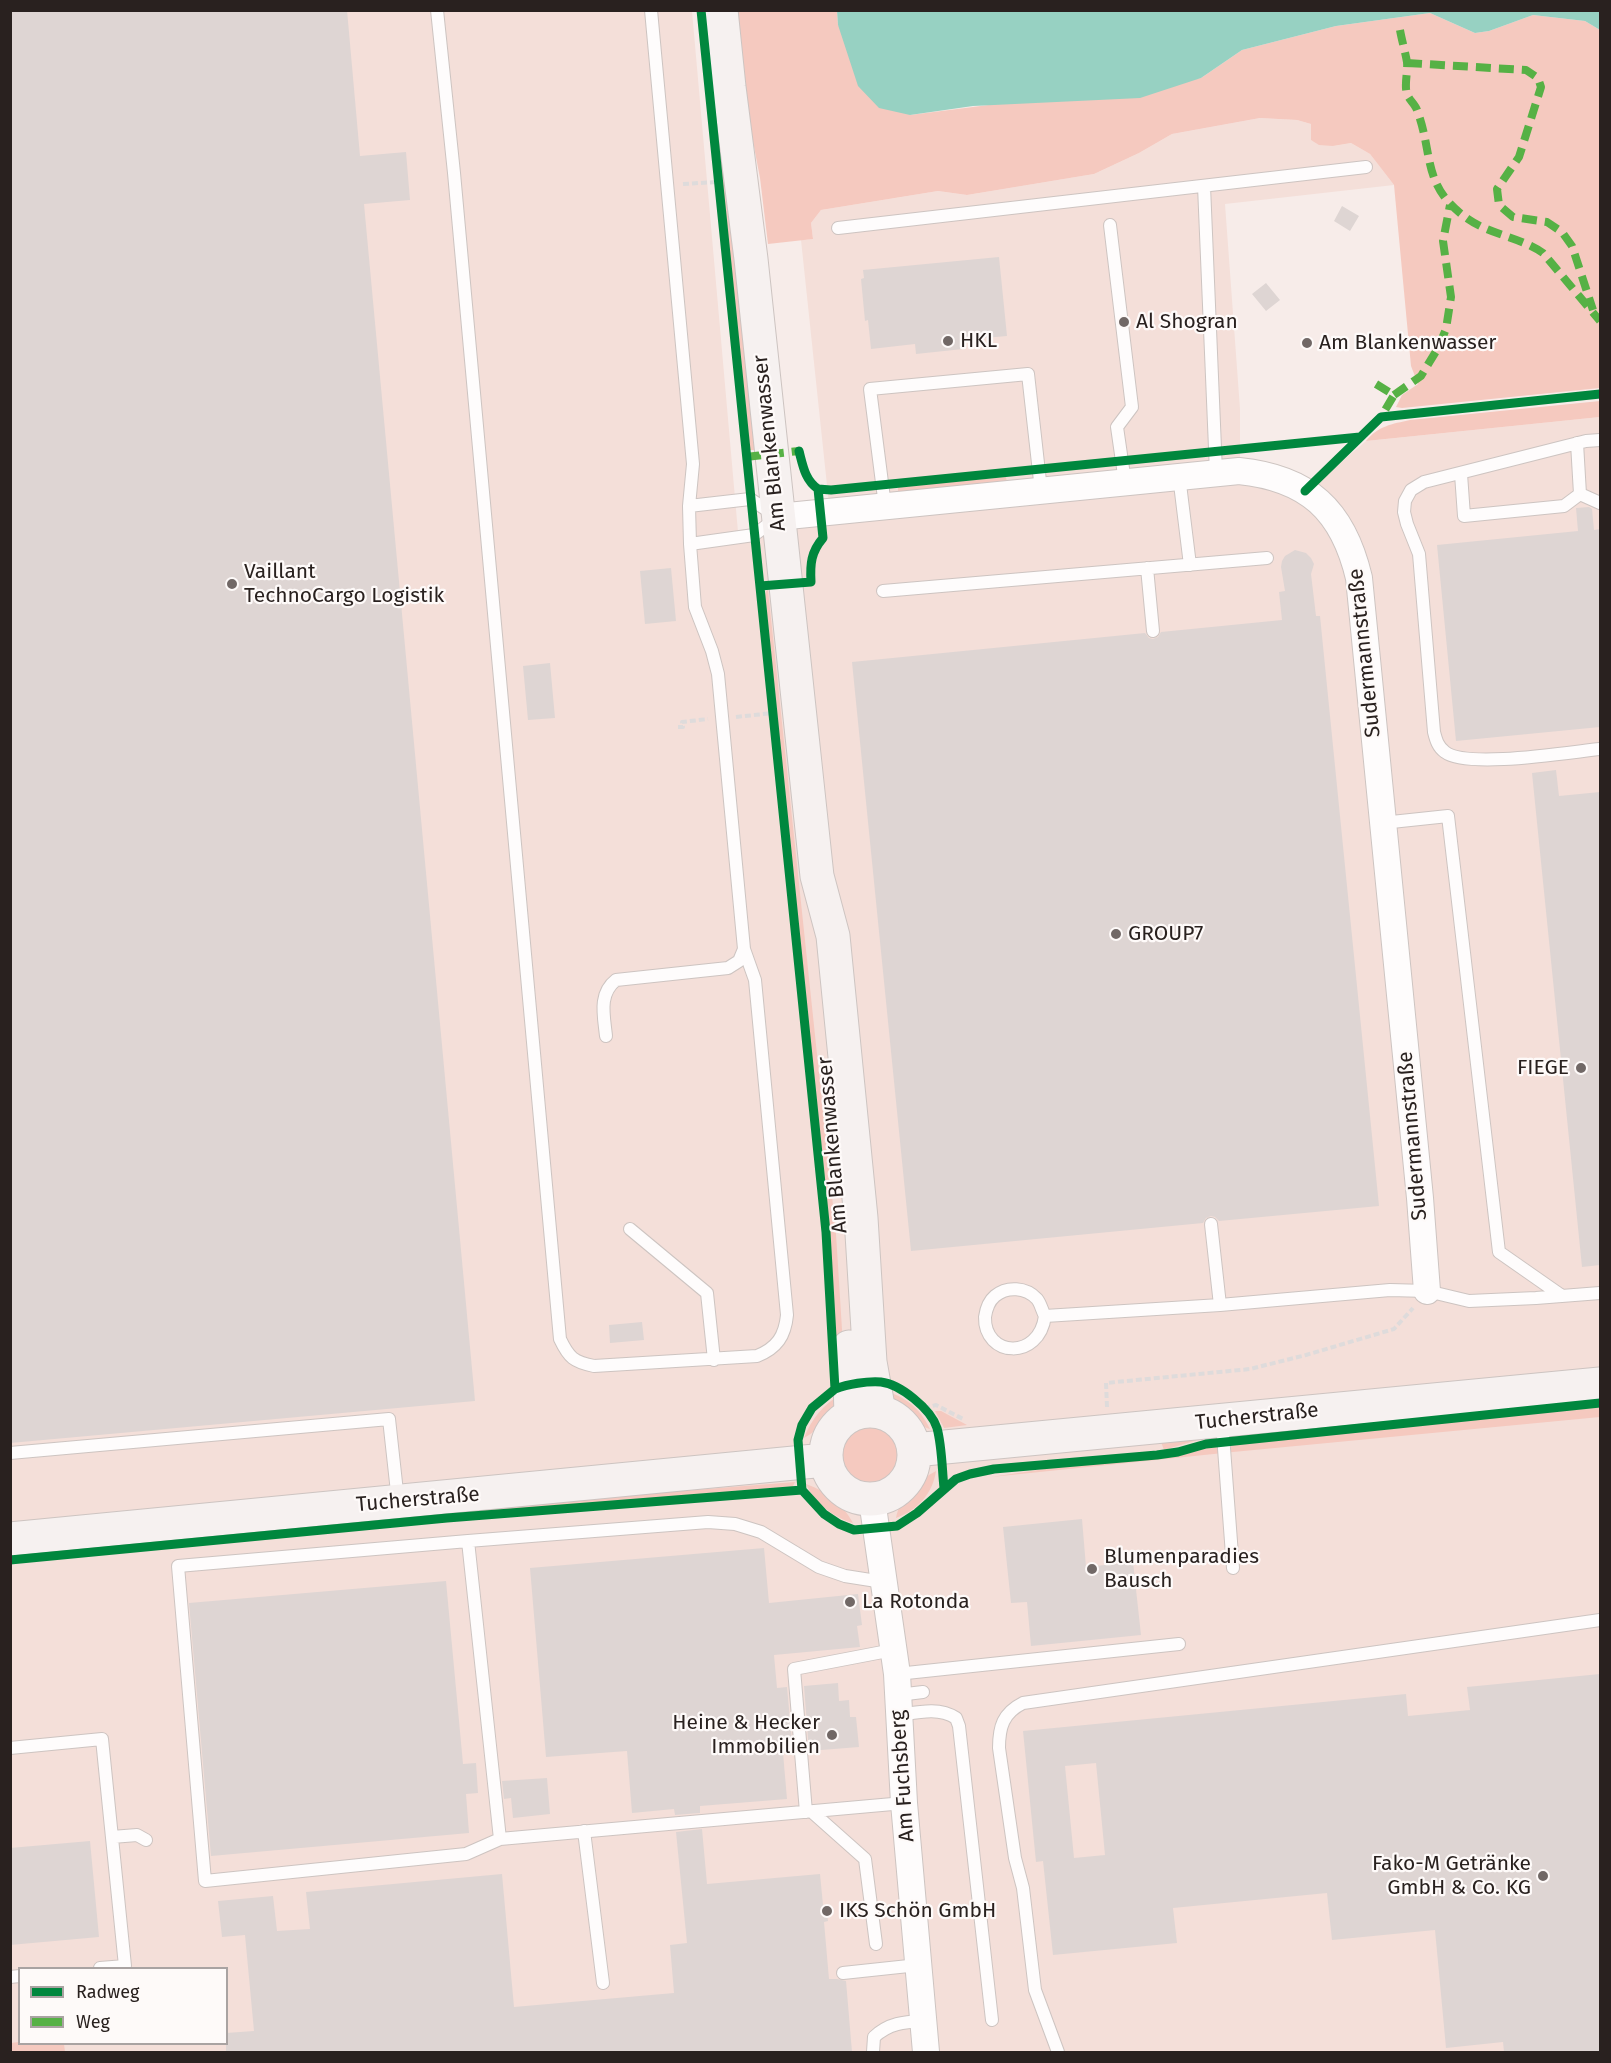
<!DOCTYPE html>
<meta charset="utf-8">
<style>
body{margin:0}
#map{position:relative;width:1611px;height:2063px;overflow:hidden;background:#f7ece9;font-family:"Fira Sans",sans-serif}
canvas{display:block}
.frame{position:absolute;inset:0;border:12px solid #29211f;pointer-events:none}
.legend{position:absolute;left:18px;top:1967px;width:210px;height:78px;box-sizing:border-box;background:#fefaf9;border:2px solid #a9a3a2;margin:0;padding:8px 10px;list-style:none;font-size:18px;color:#29211f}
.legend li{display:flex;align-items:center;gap:12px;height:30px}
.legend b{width:30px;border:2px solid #a9a3a2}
</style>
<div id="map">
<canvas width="1611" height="2063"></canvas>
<div class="frame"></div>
<ul class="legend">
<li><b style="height:8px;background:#00873e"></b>Radweg</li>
<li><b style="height:8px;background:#56b145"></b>Weg</li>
</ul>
</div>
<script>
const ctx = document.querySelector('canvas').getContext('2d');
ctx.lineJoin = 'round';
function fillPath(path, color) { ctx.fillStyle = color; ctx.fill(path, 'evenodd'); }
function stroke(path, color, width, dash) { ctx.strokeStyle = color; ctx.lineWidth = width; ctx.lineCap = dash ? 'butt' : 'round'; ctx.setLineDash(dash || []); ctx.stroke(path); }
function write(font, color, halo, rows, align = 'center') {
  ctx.font = font + ' "Fira Sans",sans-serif'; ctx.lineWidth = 4.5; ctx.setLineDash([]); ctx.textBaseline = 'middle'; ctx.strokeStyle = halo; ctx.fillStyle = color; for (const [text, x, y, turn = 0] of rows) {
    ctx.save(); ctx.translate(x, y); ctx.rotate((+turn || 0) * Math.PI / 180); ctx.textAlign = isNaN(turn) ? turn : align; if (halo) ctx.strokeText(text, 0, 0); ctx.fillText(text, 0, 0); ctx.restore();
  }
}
const built = new Path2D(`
 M11,11H692L738,532L831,523L801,240L813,239L811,223L821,210L938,191L967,195L1094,174L1139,153L1172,134L1260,118L1297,120L1311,124V140L1333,146L1351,143L1370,154L1394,185L1225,204L1240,409V480L1299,498L1366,441L1600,417V2052H11ZM20,1968H226V2044H20Z`);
const green = new Path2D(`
 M705,11H711L755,450H750Z
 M733,11H837L838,25L910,115L1201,78L1242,50L1336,26L1430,13L1475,33L1489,31L1533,15L1585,21L1600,30V388L1402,408L1396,407L1402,395L1418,384L1411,366L1394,185L1370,154L1351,143L1333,146L1319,145L1311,140V124L1297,120L1260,118L1172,134L1139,153L1094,174L967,195L938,191L821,210L811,223L813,239L768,244L760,178L738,63Z
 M1600,401V417L1366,441C1378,426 1392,424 1410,420Z
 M1006,477L1007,483L898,493V487Z
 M768,590L836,1234L845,1377L838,1374L830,1234L765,596L766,591Z
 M883,1390C906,1397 920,1408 930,1429C913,1424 892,1405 883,1390Z
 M841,1394C834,1413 822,1428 804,1438C812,1418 823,1405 841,1394Z
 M1600,1407V1417L1233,1452L991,1477L1065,1466L1179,1454L1205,1447Z
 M935,1411H941L967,1425L944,1428Z
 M837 1456a32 32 0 1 1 64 0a32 32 0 1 1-64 0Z
 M1215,1435L1216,1439H1201L1164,1450L1160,1439Z
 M936,1471C933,1493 917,1511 896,1518C899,1499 920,1479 936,1471Z
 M795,1482L792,1488L465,1513L76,1550V1546L481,1507Z
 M806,1484C827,1491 843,1504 853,1523C834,1518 814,1502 806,1484Z
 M19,2042L20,2044H64L65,2052H11V2043Z`);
const water = new Path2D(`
 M1600,10V30L1585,21L1533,15L1489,31L1475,33L1430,13L1336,26L1242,50L1201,78L1140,98L973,106L910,115L879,108L858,86L838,25L837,11Z`);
const building = new Path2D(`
 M10,10H347L360,156L406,152L410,200L364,204L475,1401L10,1443Z
 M1342,206L1359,216L1350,231L1334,221Z
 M999,257L1007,336L962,340L963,349L916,354L915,344L871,349L868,320L865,321L861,279L864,278L863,270Z
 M1266,283L1280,300L1266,311L1252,294Z
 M1589,507L1592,509L1594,530L1600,529V727L1456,741L1437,545L1578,531L1576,508Z
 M1295,550L1306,553L1311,558L1314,564L1311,574L1316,616H1320L1379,1206L1219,1221L1215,1217L1211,1216L1206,1218L1203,1223L911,1251L852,662L1145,633L1149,638L1153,639L1158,637L1161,632L1282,620L1279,592L1285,591L1281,567L1282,561L1285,556Z
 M671,568L676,621L645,624L640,571Z
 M550,663L555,718L528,720L523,666Z
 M1556,770L1559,796L1600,792V1265L1582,1267L1532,773Z
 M642,1322L644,1340L610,1343L609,1325Z
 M1082,1519L1086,1567L1133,1562L1141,1635L1031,1646L1027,1602L1011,1603L1003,1527Z
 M764,1548L769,1603L858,1594L862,1625L857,1626L860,1647L774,1655L777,1688L787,1687L793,1753H783L787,1799L700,1806V1813L675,1815L674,1809L632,1813L627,1751L546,1757L530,1568Z
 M446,1581L463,1764L476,1763L478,1793L466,1794L469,1833L211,1856L189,1603Z
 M1600,1674V2052H1504L1503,2042L1446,2048L1435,1930L1332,1940L1327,1893L1173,1908L1177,1943L1053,1955L1043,1861L1036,1862L1023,1731L1406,1694L1408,1716L1470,1710L1467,1687ZM1096,1763L1105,1855L1074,1858L1065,1766Z
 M838,1683L839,1701L849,1700L850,1717H856L859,1747L809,1751L804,1686Z
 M547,1778L550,1814L513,1818L511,1798L504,1799L502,1781Z
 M702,1829L707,1884L820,1874L823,1905H826L828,1921L824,1922L829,1979H837L846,1981L852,2052H226V2033L254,2031L245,1935L222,1937L218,1901L273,1896L277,1931L310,1929L306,1892L502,1874L514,2007L674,1993L670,1945L687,1943L676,1832Z
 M90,1841L99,1937L10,1945V1848Z`);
const path = new Path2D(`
 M683,184L717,182
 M736,717L773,713
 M678,727H683L682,722L708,719
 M1107,1407L1106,1383L1250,1369L1306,1355L1394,1329L1413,1308
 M924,1408L936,1405L963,1419`);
const lane = new Path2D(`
 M437,10L454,173L560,1339C569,1358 574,1362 594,1366L757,1356C777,1348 785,1336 787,1315L755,980L744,949L718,674L712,651L695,607L690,544L689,506L693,464L651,10
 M1204,186L1216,472
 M1110,225L1132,407L1117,427L1125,482
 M838,228L1366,167
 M1600,440L1586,441L1424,482L1411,490L1405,501L1404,512L1407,524L1419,554L1434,732C1436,740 1438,747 1445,752C1467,769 1570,752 1600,749
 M1461,474L1464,516L1564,506L1580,494L1577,443
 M1179,476L1190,565
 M1580,494L1600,503
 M689,506L750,499L778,517L754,535L690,544
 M885,506L870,389L1028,374L1041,490
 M1147,568L1153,631
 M883,591L1267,558
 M1382,823L1448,816L1499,1252L1562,1296
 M606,1036C604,1016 598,994 616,980L728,968L739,961L744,949
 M1211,1224L1220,1305
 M630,1229L707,1293L714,1360
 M1045,1316C1042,1311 1041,1304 1037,1299C1026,1287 1007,1286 995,1296C989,1301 986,1310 985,1317C984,1357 1039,1361 1045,1316L1220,1305L1390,1290L1427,1291L1469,1301L1536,1298L1600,1293
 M1222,1422L1233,1568
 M10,1453L389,1419L398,1501
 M468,1541L708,1522L735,1524L761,1532L819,1567L845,1576L883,1582
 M897,1674L1179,1644
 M898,1695L923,1692
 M900,1715C919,1712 939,1707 956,1718L959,1726L992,2020
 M10,1748L102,1739L125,1966L100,1968
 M811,1811L865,1859L876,1944
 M806,1812L794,1669L893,1650
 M584,1831L603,1983
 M112,1837L137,1835L146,1840
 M500,1839L468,1541L178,1566L205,1881L466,1854L500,1839L904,1803
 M843,1973L918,1965
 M10,1977L20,1976
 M873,2052L874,2037C889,2023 904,2022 923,2021
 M1058,2052L1035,1990L1023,1888L1015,1858L999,1748C999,1727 1003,1713 1023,1703L1600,1620`);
const street = new Path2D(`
 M778,517L1239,471C1308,478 1343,510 1359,578L1420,1198L1427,1291
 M872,1500L897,1674L904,1803L926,2052`);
const secondary = new Path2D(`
 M721,10L729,87L751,259L817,876L833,936L861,1218L870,1362L879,1412
 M849,1347L851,1415
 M826 1455a44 44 0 1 1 88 0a44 44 0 1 1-88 0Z
 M914,1450L1600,1384
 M10,1539L825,1460`);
const quiet = new Path2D(`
 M1400,30C1402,41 1405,51 1407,62C1408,72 1404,85 1407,94C1409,100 1415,104 1417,110C1434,155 1421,186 1468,219C1491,235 1520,237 1543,253L1600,321
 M1407,63L1526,70L1538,78L1541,87L1519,157L1497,189L1499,205L1513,217L1547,222L1562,232L1572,246L1593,310
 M1376,384L1394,395L1381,417
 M1394,395L1421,376L1438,348L1446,329L1451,297L1443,241L1450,205
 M746,457L799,451L800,455`);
const cycleway = new Path2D(`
 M701,10L826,1232L835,1389L812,1408L802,1425L798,1440L802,1490L824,1514L839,1524L854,1530L897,1526L917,1513L956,1479L970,1474L994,1469L1157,1455L1178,1452L1206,1444L1600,1403
 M818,489L831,490L1360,437
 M1305,491L1381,417L1600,394
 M760,586L811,582C810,564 811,552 823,538L818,489C805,480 803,466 799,451
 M835,1389C848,1384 867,1381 881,1382C900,1384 931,1409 937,1428C942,1446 942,1469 944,1488
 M10,1560L447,1518L802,1490`);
const markers = [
 [1124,322,6,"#716866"],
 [948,341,6,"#716866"],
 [1307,343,6,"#716866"],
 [232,584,6,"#716866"],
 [1116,934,6,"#716866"],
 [1581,1068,6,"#716866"],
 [1092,1569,6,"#716866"],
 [850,1602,6,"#716866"],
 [832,1735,6,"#716866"],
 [1543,1876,6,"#716866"],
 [827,1911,6,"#716866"]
];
const poiNames = [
 ["Al Shogran",1136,322],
 ["HKL",960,341],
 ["Am Blankenwasser",1319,343],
 ["Vaillant",244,572],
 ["TechnoCargo Logistik",244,596],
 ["GROUP7",1128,934],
 ["FIEGE",1569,1068,"right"],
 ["Blumenparadies",1104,1557],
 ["Bausch",1104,1581],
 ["La Rotonda",862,1602],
 ["Heine & Hecker",820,1723,"right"],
 ["Immobilien",820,1747,"right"],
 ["Fako-M Getränke",1531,1864,"right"],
 ["GmbH & Co. KG",1531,1888,"right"],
 ["IKS Schön GmbH",839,1911]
];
const streetNames = [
 ["Am Blankenwasser",770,443,-96],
 ["Sudermannstraße",1365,653,-96],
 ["Sudermannstraße",1413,1136,-95],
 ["Am Blankenwasser",833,1145,-95],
 ["Tucherstraße",1257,1417,-6],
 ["Tucherstraße",418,1500,-5],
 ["Am Fuchsberg",903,1776,-94]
];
fillPath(built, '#f4dfd9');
fillPath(green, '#f5c9bf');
fillPath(water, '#97d1c2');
fillPath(building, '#ded5d3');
stroke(lane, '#cdc4c1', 14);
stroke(street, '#cdc4c1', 28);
stroke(secondary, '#cdc4c1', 35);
stroke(path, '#dedbdb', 4, [6, 3]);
stroke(lane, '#fefcfc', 12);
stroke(street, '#fefcfc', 26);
stroke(secondary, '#f6f1f0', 33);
stroke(quiet, '#56b145', 8, [15, 8]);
stroke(cycleway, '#00873e', 9);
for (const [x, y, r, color] of markers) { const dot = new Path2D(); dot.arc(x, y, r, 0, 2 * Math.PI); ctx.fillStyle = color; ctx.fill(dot); stroke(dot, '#fefaf9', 2); }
write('21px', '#29211f', '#fefaf9', poiNames, 'left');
write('21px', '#29211f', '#fefaf9', streetNames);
</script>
